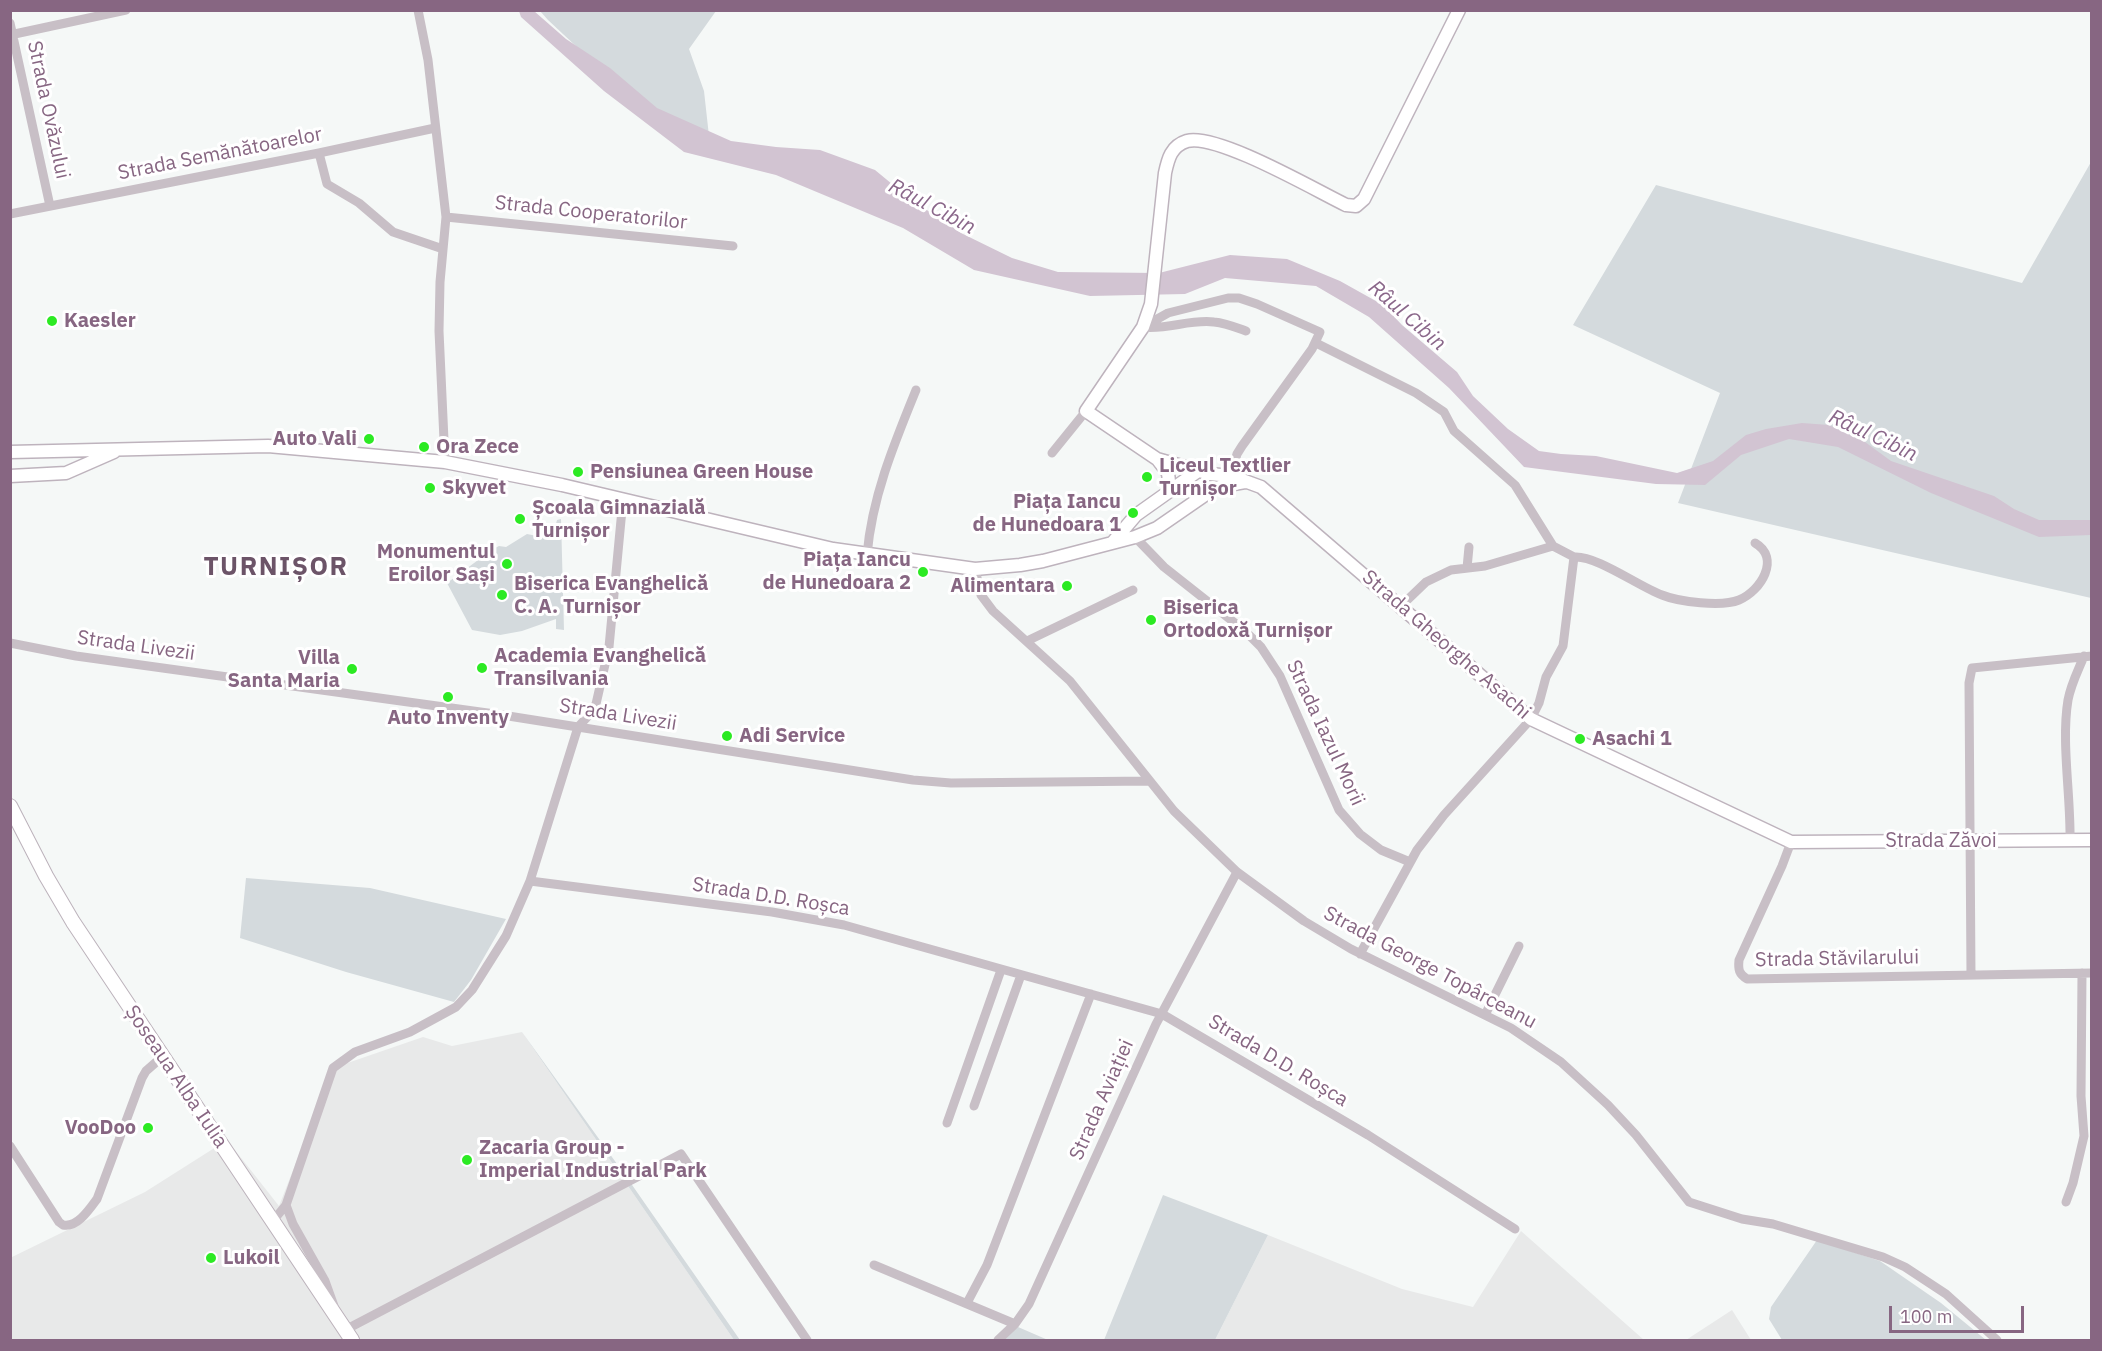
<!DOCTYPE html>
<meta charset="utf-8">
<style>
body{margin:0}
#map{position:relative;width:2102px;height:1351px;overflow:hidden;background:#f5f8f7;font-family:"IBM Plex Sans",sans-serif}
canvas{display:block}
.frame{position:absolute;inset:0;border:12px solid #876682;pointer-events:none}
.scale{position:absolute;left:1889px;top:1306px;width:135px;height:27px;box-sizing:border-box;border:3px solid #876682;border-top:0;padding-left:8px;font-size:18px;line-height:21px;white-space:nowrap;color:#876682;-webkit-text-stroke:4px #fff;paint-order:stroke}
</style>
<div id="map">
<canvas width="2102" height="1351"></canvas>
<div class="frame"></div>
<div class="scale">100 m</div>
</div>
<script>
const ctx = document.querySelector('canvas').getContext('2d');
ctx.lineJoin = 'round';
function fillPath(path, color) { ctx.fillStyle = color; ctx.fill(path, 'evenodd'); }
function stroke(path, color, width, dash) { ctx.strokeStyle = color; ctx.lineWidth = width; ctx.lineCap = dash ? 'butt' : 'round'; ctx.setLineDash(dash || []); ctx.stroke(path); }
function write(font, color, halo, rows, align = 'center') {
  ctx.font = font + ' "IBM Plex Sans",sans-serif'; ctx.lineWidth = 6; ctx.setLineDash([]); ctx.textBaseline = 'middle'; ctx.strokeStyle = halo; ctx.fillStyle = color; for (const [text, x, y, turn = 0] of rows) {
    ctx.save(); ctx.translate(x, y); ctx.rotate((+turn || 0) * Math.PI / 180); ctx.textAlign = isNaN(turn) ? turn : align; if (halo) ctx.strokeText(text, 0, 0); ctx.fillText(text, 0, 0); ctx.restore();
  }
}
const built = new Path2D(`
 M522,1032L734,1340H11L10,1258L145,1192L227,1140L279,1206L333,1068L423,1037L452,1046Z
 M1521,1231L1644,1340H1215L1268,1235L1402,1289L1473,1307Z
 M1732,1310L1751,1340H1686Z`);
const green = new Path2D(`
 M540,11H716L689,49L704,91L709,136L641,107L548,20Z
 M2091,162V598L1678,503L1720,393L1573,325L1656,185L2022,283Z
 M561,519L564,630L556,629V619L522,631L500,635L472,630L447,583L493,549L499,546L506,547L527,534L552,539L557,520Z
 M246,878L370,888L506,919L471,980L454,1002L346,972L240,938Z
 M522,1032L630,1182L740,1340H734Z
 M1163,1195L1268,1235L1215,1340H1104Z
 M1817,1240L1880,1261L1941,1303L1986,1340H1782L1769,1319L1771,1307Z
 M1018,1327L1048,1340H999Z`);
const water = new Path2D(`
 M519,11H534L566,39L610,68L657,108L731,141L776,147L820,150L875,170L909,198L961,233L1012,258L1058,272L1159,273L1230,255L1287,259L1340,281L1383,305L1402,325L1457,372L1473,396L1508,429L1539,451L1561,454L1596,456L1677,473L1713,461L1746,435L1766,429L1802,423L1829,425L1865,442L1891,461L1994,496L2014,509L2039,520H2091V535L2039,537L1931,493L1838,447L1789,439L1741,455L1705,485L1656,484L1524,467L1449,388L1369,317L1316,286L1225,278L1185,294L1090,296L974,270L903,228L776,175L684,152L604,91L521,17Z`);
const street = new Path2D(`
 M418,10L428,60L446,217L440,282L439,331L445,462
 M10,23L50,206
 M10,35L126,10
 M319,153L327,184L359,203L393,232L443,249
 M10,214L319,153L435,128
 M446,217L733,246
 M1143,327L1168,313L1228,298H1239L1257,304L1320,332L1312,349L1242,446L1237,454L1231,476
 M1143,327C1167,330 1190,319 1214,322C1225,323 1235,327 1246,331
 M1316,343L1416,393L1444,412L1454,431L1515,485L1553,546L1574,557L1563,646L1546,677L1539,703L1531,719L1444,815L1417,850L1360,954
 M1052,453L1086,411
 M1135,537L1164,567L1245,631L1261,647L1280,676L1339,810L1360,834L1381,850L1410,862
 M867,555C872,497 894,444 916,390
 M1574,557C1596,555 1638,586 1662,595C1679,602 1722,607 1739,600C1761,591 1781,558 1755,543
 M1467,568L1469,547
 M975,569L981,595L993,611L1070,681L1174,811L1237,872L1304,921L1351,949L1511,1028L1561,1062L1608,1105L1636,1135L1689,1202L1742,1219L1773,1224L1883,1257L1905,1267L1946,1294L1997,1340
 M1401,606L1426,582L1451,570L1485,566L1553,546
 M1027,641L1133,590
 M10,643L76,656L502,715L913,780L951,783L1150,781
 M2070,841C2071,797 2061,742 2068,700C2071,684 2078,671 2084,656
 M1791,842L1782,866L1739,960C1738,970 1739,974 1747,979L2092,973
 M530,881L772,912L844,925L1162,1014L1368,1135L1515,1229
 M1971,975L1969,683L1972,668L2092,656
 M1485,1015L1519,946
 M974,1106L1021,975
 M947,1123L1001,970
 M10,1146L59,1222L63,1225C77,1228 89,1210 97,1199L142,1078L146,1071L162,1057
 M2066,1202L2073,1183L2084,1136L2081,1096L2082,973
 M286,1205L293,1224L325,1281L334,1306
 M272,1222L286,1205L333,1068L355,1052L410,1032L456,1007L472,990L506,936L530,881L578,727L591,713L596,704L609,647L623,499
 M874,1265L1015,1324
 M967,1303L987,1265L1091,994
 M345,1330L681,1154L807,1340
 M998,1340L1015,1324L1029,1304L1156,1024L1237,872`);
const secondary = new Path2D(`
 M1459,10L1364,199L1356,206L1346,205C1315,190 1217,133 1187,141C1171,146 1168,159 1165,173L1151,304L1143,327L1086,411L1157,459L1210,474L1231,476L1261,487L1531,719L1791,842L2092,840
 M10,452L268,446L445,462L562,485L833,549L975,569L1020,565L1043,561L1135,537L1157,528L1212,490L1222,486L1245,482
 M1158,460L1168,473L1170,490
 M10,476L66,473L114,452
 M1113,542L1136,515L1198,471`);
const primary = new Path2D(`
 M10,806L46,876L73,922L352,1340`);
const markers = [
 [52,321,6,"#2cea23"],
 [369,439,6,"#2cea23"],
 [424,447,6,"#2cea23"],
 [578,472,6,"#2cea23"],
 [1147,477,6,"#2cea23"],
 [430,488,6,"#2cea23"],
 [1133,513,6,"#2cea23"],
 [520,519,6,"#2cea23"],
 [507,564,6,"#2cea23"],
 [923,572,6,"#2cea23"],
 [1067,586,6,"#2cea23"],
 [502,595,6,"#2cea23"],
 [1151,620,6,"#2cea23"],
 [482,668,6,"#2cea23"],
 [352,669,6,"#2cea23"],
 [448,697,6,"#2cea23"],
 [727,736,6,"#2cea23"],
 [1580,739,6,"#2cea23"],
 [148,1128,6,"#2cea23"],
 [467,1160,6,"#2cea23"],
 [211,1258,6,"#2cea23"]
];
const streetNames = [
 ["Strada Ovăzului",48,110,78],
 ["Strada Semănătoarelor",220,154,-11],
 ["Strada Cooperatorilor",591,213,6],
 ["Strada Gheorghe Asachi",1446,645,41],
 ["Strada Livezii",136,646,8],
 ["Strada Livezii",618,715,9],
 ["Strada Iazul Morii",1325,733,65],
 ["Strada Zăvoi",1941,841],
 ["Strada D.D. Roșca",771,897,9],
 ["Strada Stăvilarului",1837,959,-1],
 ["Strada George Topârceanu",1430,968,28],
 ["Strada D.D. Roșca",1278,1061,31],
 ["Șoseaua Alba Iulia",176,1077,56],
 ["Strada Aviației",1102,1100,-66]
];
const poiNames = [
 ["Kaesler",64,321],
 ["Auto Vali",357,439,"right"],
 ["Ora Zece",436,447],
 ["Liceul Textlier",1159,466],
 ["Turnișor",1159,489],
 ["Pensiunea Green House",590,472],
 ["Skyvet",442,488],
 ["Piața Iancu",1121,502,"right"],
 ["de Hunedoara 1",1121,525,"right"],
 ["Școala Gimnazială",532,508],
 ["Turnișor",532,531],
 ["Monumentul",495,552,"right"],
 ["Eroilor Sași",495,575,"right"],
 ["Piața Iancu",911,560,"right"],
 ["de Hunedoara 2",911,583,"right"],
 ["Biserica Evanghelică",514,584],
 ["C. A. Turnișor",514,607],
 ["Alimentara",1055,586,"right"],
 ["Biserica",1163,608],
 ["Ortodoxă Turnișor",1163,631],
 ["Academia Evanghelică",494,656],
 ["Transilvania",494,679],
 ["Villa",340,658,"right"],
 ["Santa Maria",340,681,"right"],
 ["Auto Inventy",448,718,"center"],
 ["Adi Service",739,736],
 ["Asachi 1",1592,739],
 ["VooDoo",136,1128,"right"],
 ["Zacaria Group -",479,1148],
 ["Imperial Industrial Park",479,1171],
 ["Lukoil",223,1258]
];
const waterNames = [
 ["Râul Cibin",932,207,28],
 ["Râul Cibin",1407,316,41],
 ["Râul Cibin",1873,436,25]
];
const districtNames = [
 ["TURNIȘOR",276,567]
];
fillPath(built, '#e8e9e9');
fillPath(green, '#d4dadd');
fillPath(water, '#d2c4d2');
stroke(secondary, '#beb3bd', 15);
stroke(primary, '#bcb2bb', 16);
stroke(street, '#c8bfc6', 9);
stroke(secondary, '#fff', 12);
stroke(primary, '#fff', 14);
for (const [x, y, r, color] of markers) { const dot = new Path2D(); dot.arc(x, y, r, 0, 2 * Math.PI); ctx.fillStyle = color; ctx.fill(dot); stroke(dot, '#fff', 2); }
write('20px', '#876682', '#fff', streetNames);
write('bold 20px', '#876682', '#fff', poiNames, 'left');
write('italic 21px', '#8a678a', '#fff', waterNames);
ctx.letterSpacing = '1.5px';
write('bold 26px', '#6c5468', '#fff', districtNames);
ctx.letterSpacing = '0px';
</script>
